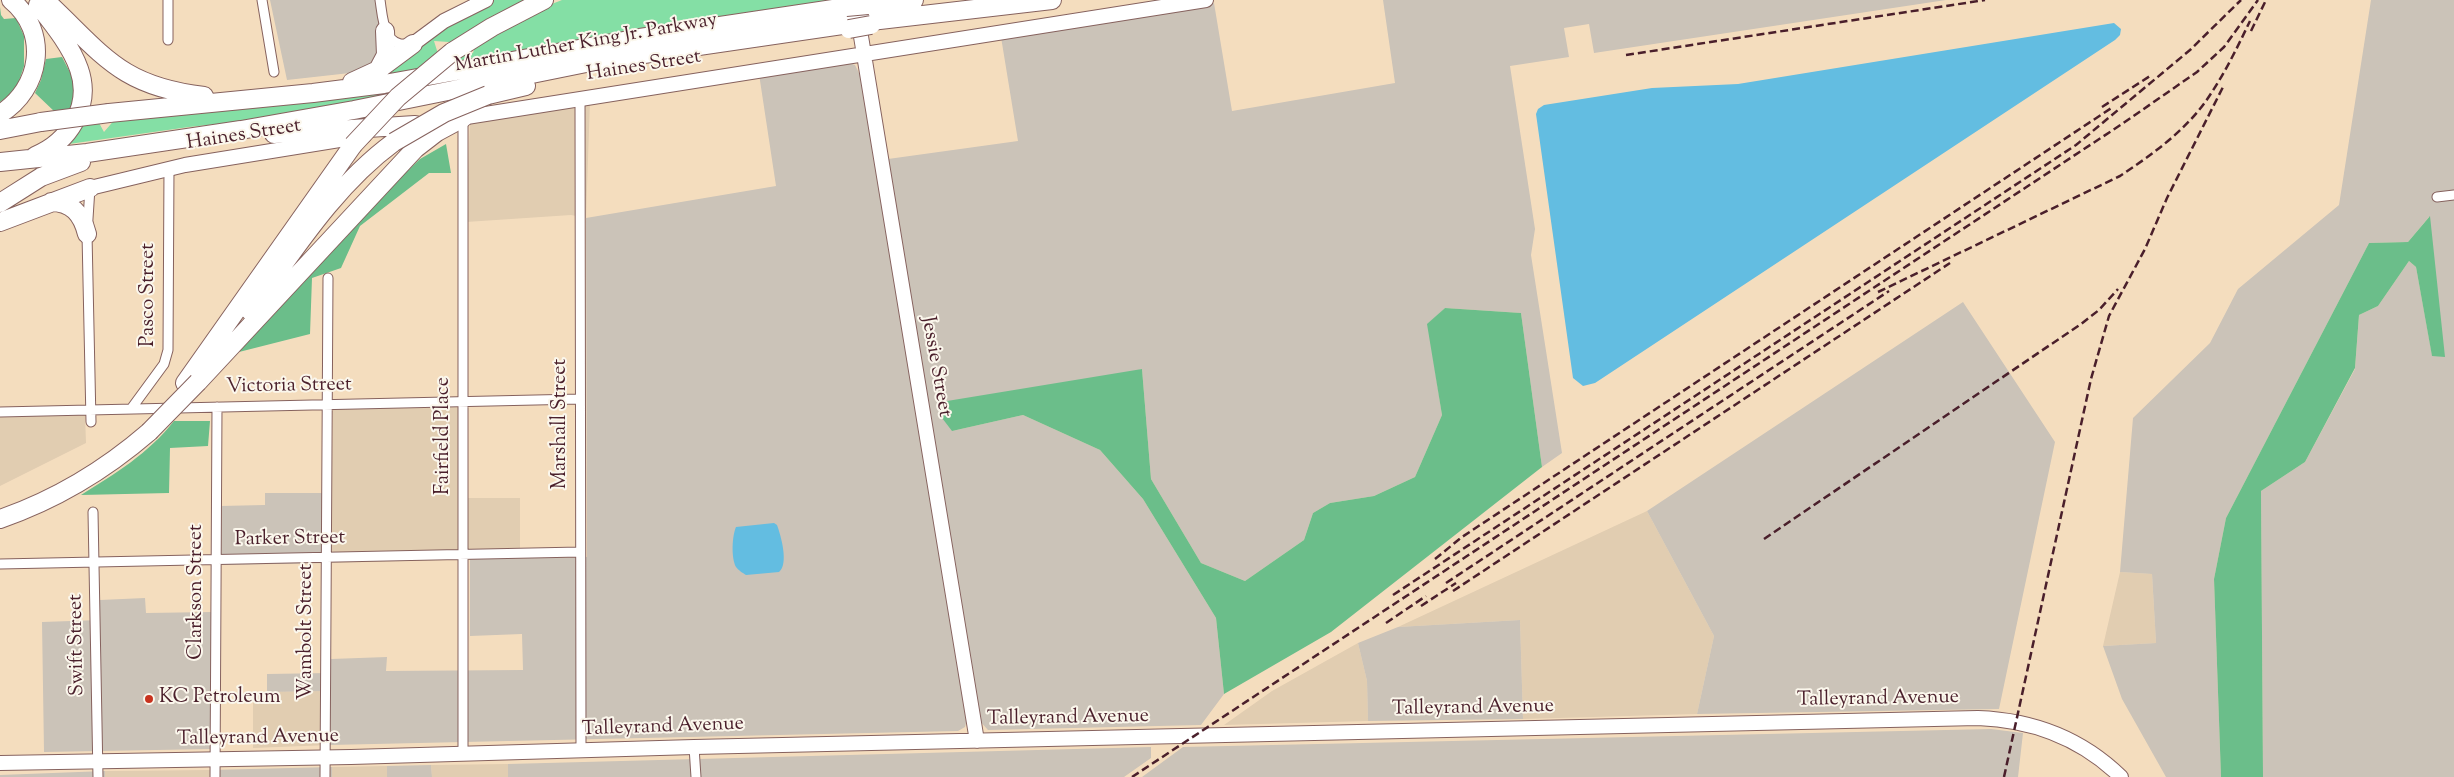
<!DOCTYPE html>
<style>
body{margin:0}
canvas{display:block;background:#f4ddbe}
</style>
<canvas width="2454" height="777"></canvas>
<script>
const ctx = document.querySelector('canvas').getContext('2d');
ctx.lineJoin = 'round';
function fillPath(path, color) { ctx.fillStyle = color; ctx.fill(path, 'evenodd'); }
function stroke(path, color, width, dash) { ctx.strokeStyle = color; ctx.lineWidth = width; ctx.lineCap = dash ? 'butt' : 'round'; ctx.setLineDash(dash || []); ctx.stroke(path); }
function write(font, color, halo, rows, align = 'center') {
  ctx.font = font + ' "Sorts Mill Goudy",serif'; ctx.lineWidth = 4; ctx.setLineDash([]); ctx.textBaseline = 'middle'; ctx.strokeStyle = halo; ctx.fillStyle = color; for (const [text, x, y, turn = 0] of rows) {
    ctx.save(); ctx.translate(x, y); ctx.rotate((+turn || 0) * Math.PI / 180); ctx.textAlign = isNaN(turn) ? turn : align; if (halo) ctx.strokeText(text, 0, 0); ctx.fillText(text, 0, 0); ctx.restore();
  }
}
const built = new Path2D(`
 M590,101L586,218L571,215L466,222L470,120Z
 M468,405L467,498H520V558L330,563L333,408Z
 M85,415L86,443L0,486V417Z
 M1647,511L1714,636L1697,714L1523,719L1520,620L1398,627Z
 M2120,572L2152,574L2156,643L2103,646Z
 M1358,643L1367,681L1368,721L1224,725L1272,691Z
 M330,691L329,745L253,748V692Z
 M508,764V777H432L431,765Z
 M387,766V777H332V767Z
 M210,770V777H105V771Z`);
const industrial = new Path2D(`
 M270,0H377L384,47L382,57L359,72L287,80Z
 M1383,0H1946L1594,53L1589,24L1564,28L1569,57L1510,66L1535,229L1531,255L1562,453L1542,467L1521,313L1445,308L1428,324L1442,415L1415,477L1374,496L1330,503L1313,513L1304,540L1245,581L1201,563L1151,479L1142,369L952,431L1023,415L1100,450L1143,499L1216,618L1224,694L1201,725L988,730L978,719L888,159L1018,141L1001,37L1214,3L1232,111L1395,83Z
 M2371,0H2454V777H2263L2261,491L2305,462L2355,369L2359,315L2378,306L2409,261L2416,267L2432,355L2429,217L2408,242L2369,243L2226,518L2214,579L2221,777H2166L2122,699L2103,646L2156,643L2152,574L2120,572L2133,418L2210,343L2238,289L2339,205Z
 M844,61L855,65L862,79L967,719L965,727L958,731L329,745L330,691L267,692V674L330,673L331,659L387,657L386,671L523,670L522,634L470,636V559L587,557L586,218L776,186L759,74Z
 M1963,302L2055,442L1999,709L1697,714L1714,636L1647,511Z
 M265,493H331L330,563L219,565L220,506L265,505Z
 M145,598L146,613L212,612V749L44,752L42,622L100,620V600Z
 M1520,620L1523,719L1368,721L1367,681L1358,643L1398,627Z
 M1991,729L2023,733L2018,777H1142L1183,747Z
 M1151,747V758L1124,777H508V764Z
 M431,765L432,777H387V766Z
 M332,767V777H210V770Z
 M105,771V777H0V775Z`);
const green = new Path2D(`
 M494,0H527L450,44L449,42L434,41L439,57H456L473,53L476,43L529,13L562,0H837L686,22L386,75L411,49Z
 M394,89L385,98L283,117L189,127L69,144L83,124L98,121L104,132L116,118Z`);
const forest = new Path2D(`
 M0,7L1,15L4,19L16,18L24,36V66L16,90L0,102Z
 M62,57L77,86L74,110L56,113L35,93L41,80L46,59Z
 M446,144L451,173H429L360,226L341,268L312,278L310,334L239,352L357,219L420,159Z
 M2430,216L2445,357L2432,356L2416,267L2409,261L2378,306L2359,315L2355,368L2305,462L2261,491L2263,777H2221L2214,579L2226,518L2369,243L2408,242Z
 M1445,308L1521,313L1542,467L1331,632L1224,694L1216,618L1143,499L1100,450L1023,415L952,431L939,414L941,402L1142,369L1151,479L1201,563L1245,581L1304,540L1313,513L1330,503L1374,496L1415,477L1442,415L1427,324Z
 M174,421H210L208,446L170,448L169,493L81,495C115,474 149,453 174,421Z`);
const water = new Path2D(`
 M2114,23L2121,29L2120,35L2115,40L1595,383L1583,386L1573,378L1536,114L1538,109L1544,105L1652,88L1738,84Z
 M774,523L777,525C781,536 789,564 779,572L746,575C743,573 738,570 736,567C731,558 732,536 736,527Z`);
const street = new Path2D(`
 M168,0V40
 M262,0L274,72
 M380,0C383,19 383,48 410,44
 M580,98L581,750
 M463,118V754
 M90,188L87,234L91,422
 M2437,197L2454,195
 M131,409L164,364L168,350L169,168
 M0,412L580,399
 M93,512L98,777
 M0,564L580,552
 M694,747L696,777
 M215,777L217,407
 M325,777L328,278`);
const secondary = new Path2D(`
 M855,0L977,741
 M413,44L444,21L486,0
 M454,119L1206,0
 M90,188L185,165L364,136
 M0,763L351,757L694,747L1978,718C2033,720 2082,739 2121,777`);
const highway = new Path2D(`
 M45,0C103,54 119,86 204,96
 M868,5L914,0
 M871,21L1052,0
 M452,52L492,27L544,0
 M378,70L386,55L385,31
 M352,82L378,70L413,44
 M488,95L526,86
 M109,113L313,93L384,84L640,38L846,7
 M0,114C41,89 50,32 11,0
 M0,130L41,122
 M274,134L415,125
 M35,156C69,142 92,106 79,69C71,46 53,24 38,5
 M0,162L87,153L241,130L354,110L596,61L849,24
 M51,202C72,202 82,214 87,234
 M0,203L41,177L81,162
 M0,222L90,188
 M250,311C293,252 334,186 394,142
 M198,382L415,149L437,132L463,118
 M185,383L353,145
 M0,519C55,500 105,470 149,432`);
const rail = new Path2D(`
 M2251,31L2266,0
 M1626,55L1985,0
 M2102,107L2150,76
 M1878,292L2120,176C2153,154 2188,129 2210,95C2226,71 2238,46 2250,21
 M1764,539L2081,324L2099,310L2118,289
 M1435,559L1462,537L2113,107
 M1446,583L1889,291
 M1453,591L1950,263
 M1393,595L2076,145L2190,50L2241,0
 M1421,606L1456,583
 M1386,623L1426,596
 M1132,777L2122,124L2197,72L2224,47L2258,0
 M2004,777L2091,379L2109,316L2145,249L2167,198L2223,87`);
const highwayBridge = new Path2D(`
 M846,7L868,5
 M849,29L871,25
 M41,122L109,113
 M394,142L444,113L488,95
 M353,145L398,97L452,52
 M149,432L198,382`);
const markers = [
 [149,699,5,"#c8321e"]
];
const streetNames = [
 ["Martin Luther King Jr. Parkway",586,44,-10],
 ["Haines Street",644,67,-9],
 ["Haines Street",244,136,-9],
 ["Pasco Street",150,295,-90],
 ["Jessie Street",935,367,80],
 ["Victoria Street",289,387,-1],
 ["Marshall Street",562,424,-90],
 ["Fairfield Place",445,436,-90],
 ["Parker Street",290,540,-1],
 ["Clarkson Street",198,592,-90],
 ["Wambolt Street",308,632,-90],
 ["Swift Street",78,645,-91],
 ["Talleyrand Avenue",1878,700,-1],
 ["Talleyrand Avenue",1473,709,-1],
 ["Talleyrand Avenue",1068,719,-1],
 ["Talleyrand Avenue",663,728,-2],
 ["Talleyrand Avenue",258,739,-1]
];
const poiNames = [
 ["KC Petroleum",159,699]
];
fillPath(built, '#e1cdb1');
fillPath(industrial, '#cbc3b8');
fillPath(green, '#84dfa5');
fillPath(forest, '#6bbe8a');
fillPath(water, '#63bde1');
stroke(street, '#86625e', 11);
stroke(secondary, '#86625e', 16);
stroke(highway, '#86625e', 20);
stroke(street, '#fff', 9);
stroke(secondary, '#fff', 14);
stroke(highway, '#fff', 18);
stroke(rail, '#4a1f2b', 2.5, [8, 4]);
stroke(highwayBridge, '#86625e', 20, []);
stroke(highwayBridge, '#fff', 18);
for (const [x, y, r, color] of markers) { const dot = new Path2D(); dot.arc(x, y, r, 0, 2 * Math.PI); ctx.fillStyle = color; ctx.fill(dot); stroke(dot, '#fbf7ec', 2); }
write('20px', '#4a1f2b', '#fbf7ec', streetNames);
write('20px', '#4a1f2b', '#fbf7ec', poiNames, 'left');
</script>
